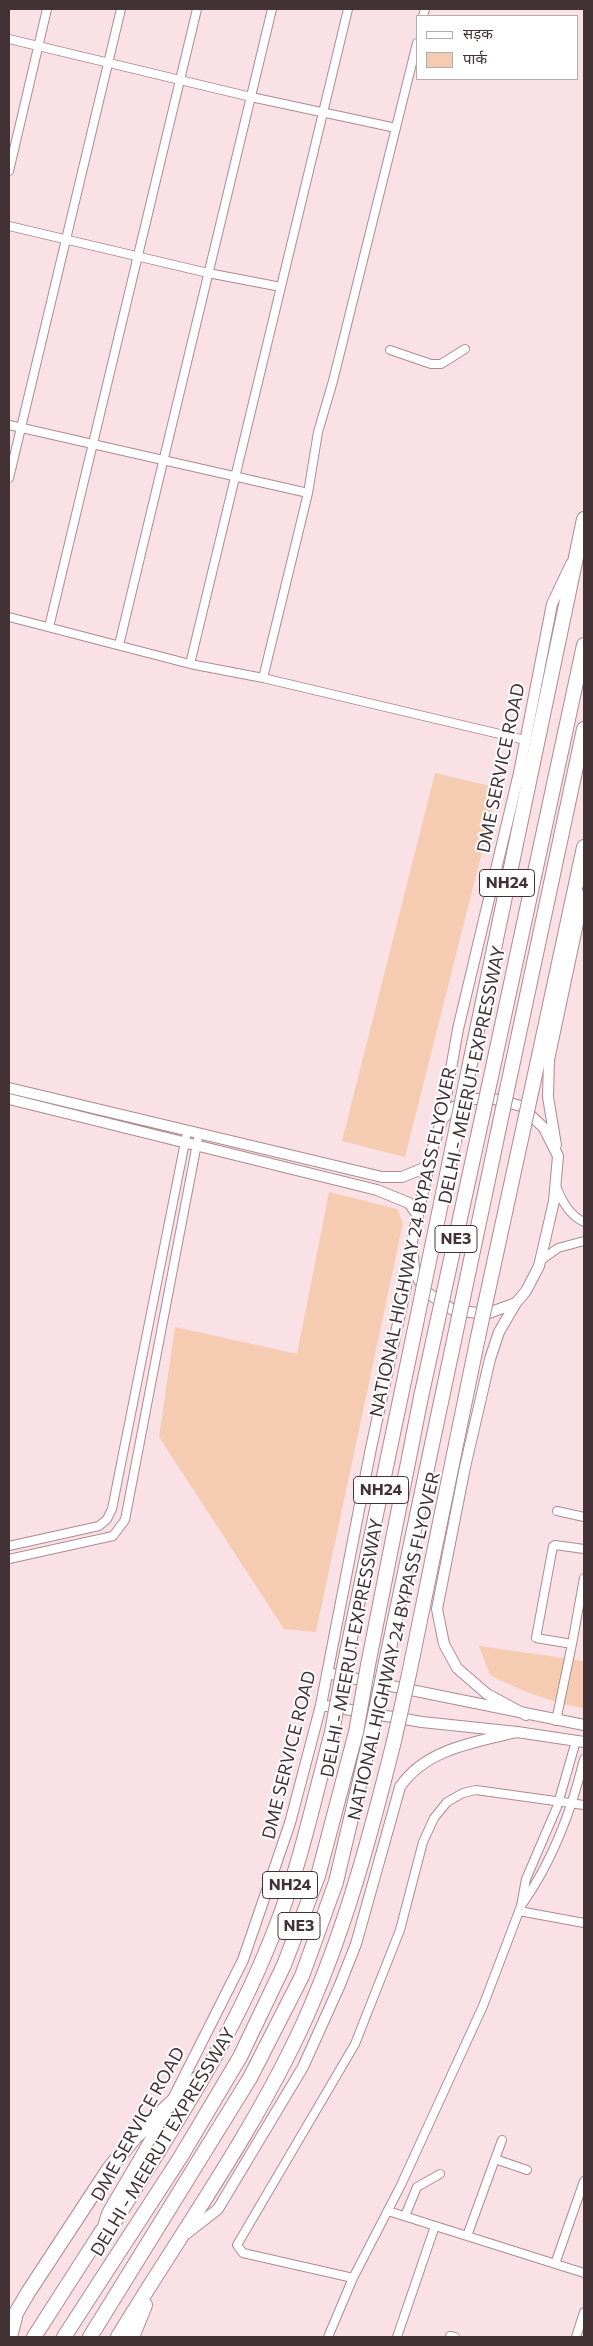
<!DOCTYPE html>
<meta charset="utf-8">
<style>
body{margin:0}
#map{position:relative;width:593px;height:2346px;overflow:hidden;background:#fae1e5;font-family:Commissioner,"Noto Sans Devanagari",sans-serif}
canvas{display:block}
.frame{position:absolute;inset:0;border:10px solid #423235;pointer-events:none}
.legend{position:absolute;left:416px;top:15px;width:162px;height:65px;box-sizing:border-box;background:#fff;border:1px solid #b3adae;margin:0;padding:6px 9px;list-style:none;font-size:15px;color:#423235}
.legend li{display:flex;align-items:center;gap:10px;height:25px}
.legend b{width:25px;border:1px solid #b3adae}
</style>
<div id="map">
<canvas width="593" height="2346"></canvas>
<div class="frame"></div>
<ul class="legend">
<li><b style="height:6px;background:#fff"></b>सड़क</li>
<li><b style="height:14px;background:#f5ccb1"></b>पार्क</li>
</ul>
</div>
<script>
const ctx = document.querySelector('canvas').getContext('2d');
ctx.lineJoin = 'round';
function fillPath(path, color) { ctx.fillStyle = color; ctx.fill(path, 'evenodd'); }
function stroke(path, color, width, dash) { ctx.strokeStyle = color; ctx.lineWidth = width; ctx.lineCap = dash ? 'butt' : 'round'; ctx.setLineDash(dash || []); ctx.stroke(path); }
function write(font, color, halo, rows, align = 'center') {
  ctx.font = font + ' Commissioner,sans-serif'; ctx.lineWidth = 4; ctx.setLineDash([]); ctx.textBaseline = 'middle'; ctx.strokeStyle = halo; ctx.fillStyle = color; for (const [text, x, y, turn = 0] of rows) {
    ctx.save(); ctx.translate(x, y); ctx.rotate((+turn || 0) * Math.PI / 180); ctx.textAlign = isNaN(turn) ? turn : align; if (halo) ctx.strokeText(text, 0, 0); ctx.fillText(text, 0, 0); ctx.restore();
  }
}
const green = new Path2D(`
 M435,773L498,788L405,1157L342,1141Z
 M329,1192L397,1209L403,1223L316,1632L284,1629L159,1437L175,1327L297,1354Z
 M479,1646L584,1661V1708C551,1703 520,1690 490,1675Z`);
const street = new Path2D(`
 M423,16L425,9
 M9,39L251,97L396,128
 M9,171L47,9
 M9,226L208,273L281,287
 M390,350L431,364H441L465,349
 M9,425L308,493
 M9,478L121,9
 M9,617L190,664L263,678L525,740
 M49,627L197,9
 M119,645L272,9
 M190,664L348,9
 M263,678L308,493L318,432L333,381L417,43
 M556,1186C562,1201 569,1215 584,1222
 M540,1261L558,1248L584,1241
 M557,1511L584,1517
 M9,1546L99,1526L107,1519L112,1509L186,1137
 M584,1549L555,1545L553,1546L536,1638L572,1644L584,1578
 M9,1559L113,1536L125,1520L199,1133
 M556,1721L572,1644
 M523,1903C553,1860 572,1809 584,1759
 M519,1911L584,1923
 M495,2159L527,2170
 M388,2211L584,2273
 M405,2216L417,2187L440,2174
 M467,2236L502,2140
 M555,2264L584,2181
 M353,2278L243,2253L237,2245L355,2044L400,1930L423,1842L434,1818L447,1802L463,1793L476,1790L584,1805
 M450,2336L455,2337
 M328,2337L353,2278L401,2185L483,2006L521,1906L526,1879L557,1807L576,1741
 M397,2337L435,2226
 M576,2337L584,2312`);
const secondary = new Path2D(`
 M9,1088L382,1177H402L429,1166
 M9,1099L377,1190L409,1203L418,1216
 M471,1099H494L521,1106L544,1128L558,1156L554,1201L539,1266L526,1291L516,1303L486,1314L453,1310L425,1291L414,1271L412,1241L433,1147L442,1120L452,1108Z
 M442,1120L458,1029L519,773L552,604L571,564
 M556,1145L548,1097L549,1060L584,895
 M516,1303L499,1332L490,1359L465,1467L437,1609L444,1644L457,1668L487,1694L526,1715
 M327,1673L584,1725
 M321,1705L422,1722L517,1732L584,1742
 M174,2097L243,1960L290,1823L321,1705L371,1448L413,1254
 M102,2230L107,2213L165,2114
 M186,2234L218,2209L303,2067L339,1987L356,1944L400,1787C425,1749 476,1742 517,1732`);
const highway = new Path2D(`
 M468,1073L584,519
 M490,1081L584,645
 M508,1085L584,729
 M531,1093L584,847
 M345,1662L417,1319
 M368,1665L421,1397
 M385,1667L441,1402
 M409,1674L478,1337
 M10,2337L16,2313L29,2291L109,2169L134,2138L198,2078
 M34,2337L102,2231L116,2219C177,2121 236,2033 277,1924C301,1862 315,1795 332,1732
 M64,2337L180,2158L240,2057L284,1965L318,1876L356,1732
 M90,2337L250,2078L302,1976L336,1882L371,1734
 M118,2337C181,2233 254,2132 304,2022C345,1931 370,1837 394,1741
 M132,2337L145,2305`);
const highwayBridge = new Path2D(`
 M417,1319L468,1073
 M478,1337L531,1093
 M421,1397L490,1081
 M441,1402L508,1085
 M332,1732L345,1662
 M356,1732L368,1665
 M371,1734L385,1667
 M394,1741L409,1674`);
const shields = [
 [507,883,55],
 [456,1239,42],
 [381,1490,55],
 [290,1885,55],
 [299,1926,42]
];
const shieldNames = [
 ["NH24",507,883],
 ["NE3",456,1239],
 ["NH24",381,1490],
 ["NH24",290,1885],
 ["NE3",299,1926]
];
const streetNames = [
 ["DME SERVICE ROAD",501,768,-78],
 ["DELHI - MEERUT EXPRESSWAY",472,1075,-78],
 ["NATIONAL HIGHWAY 24 BYPASS FLYOVER",413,1242,-78],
 ["NATIONAL HIGHWAY 24 BYPASS FLYOVER",394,1646,-77],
 ["DELHI - MEERUT EXPRESSWAY",352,1648,-79],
 ["DME SERVICE ROAD",289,1755,-76],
 ["DME SERVICE ROAD",138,2124,-61],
 ["DELHI - MEERUT EXPRESSWAY",163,2142,-59]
];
fillPath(green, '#f5ccb1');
stroke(street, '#af8a91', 10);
stroke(secondary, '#af8a91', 12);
stroke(highway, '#af8a91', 16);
stroke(street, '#fff', 8);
stroke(secondary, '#fff', 10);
stroke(highway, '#fff', 14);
stroke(highwayBridge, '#af8a91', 16, []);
stroke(highwayBridge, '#fff', 14);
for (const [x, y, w] of shields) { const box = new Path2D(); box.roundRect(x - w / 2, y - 13.5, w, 27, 4); ctx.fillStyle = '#fff'; ctx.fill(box); stroke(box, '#423235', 1); }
write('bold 16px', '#423235', null, shieldNames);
write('18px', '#423235', '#fff', streetNames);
</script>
